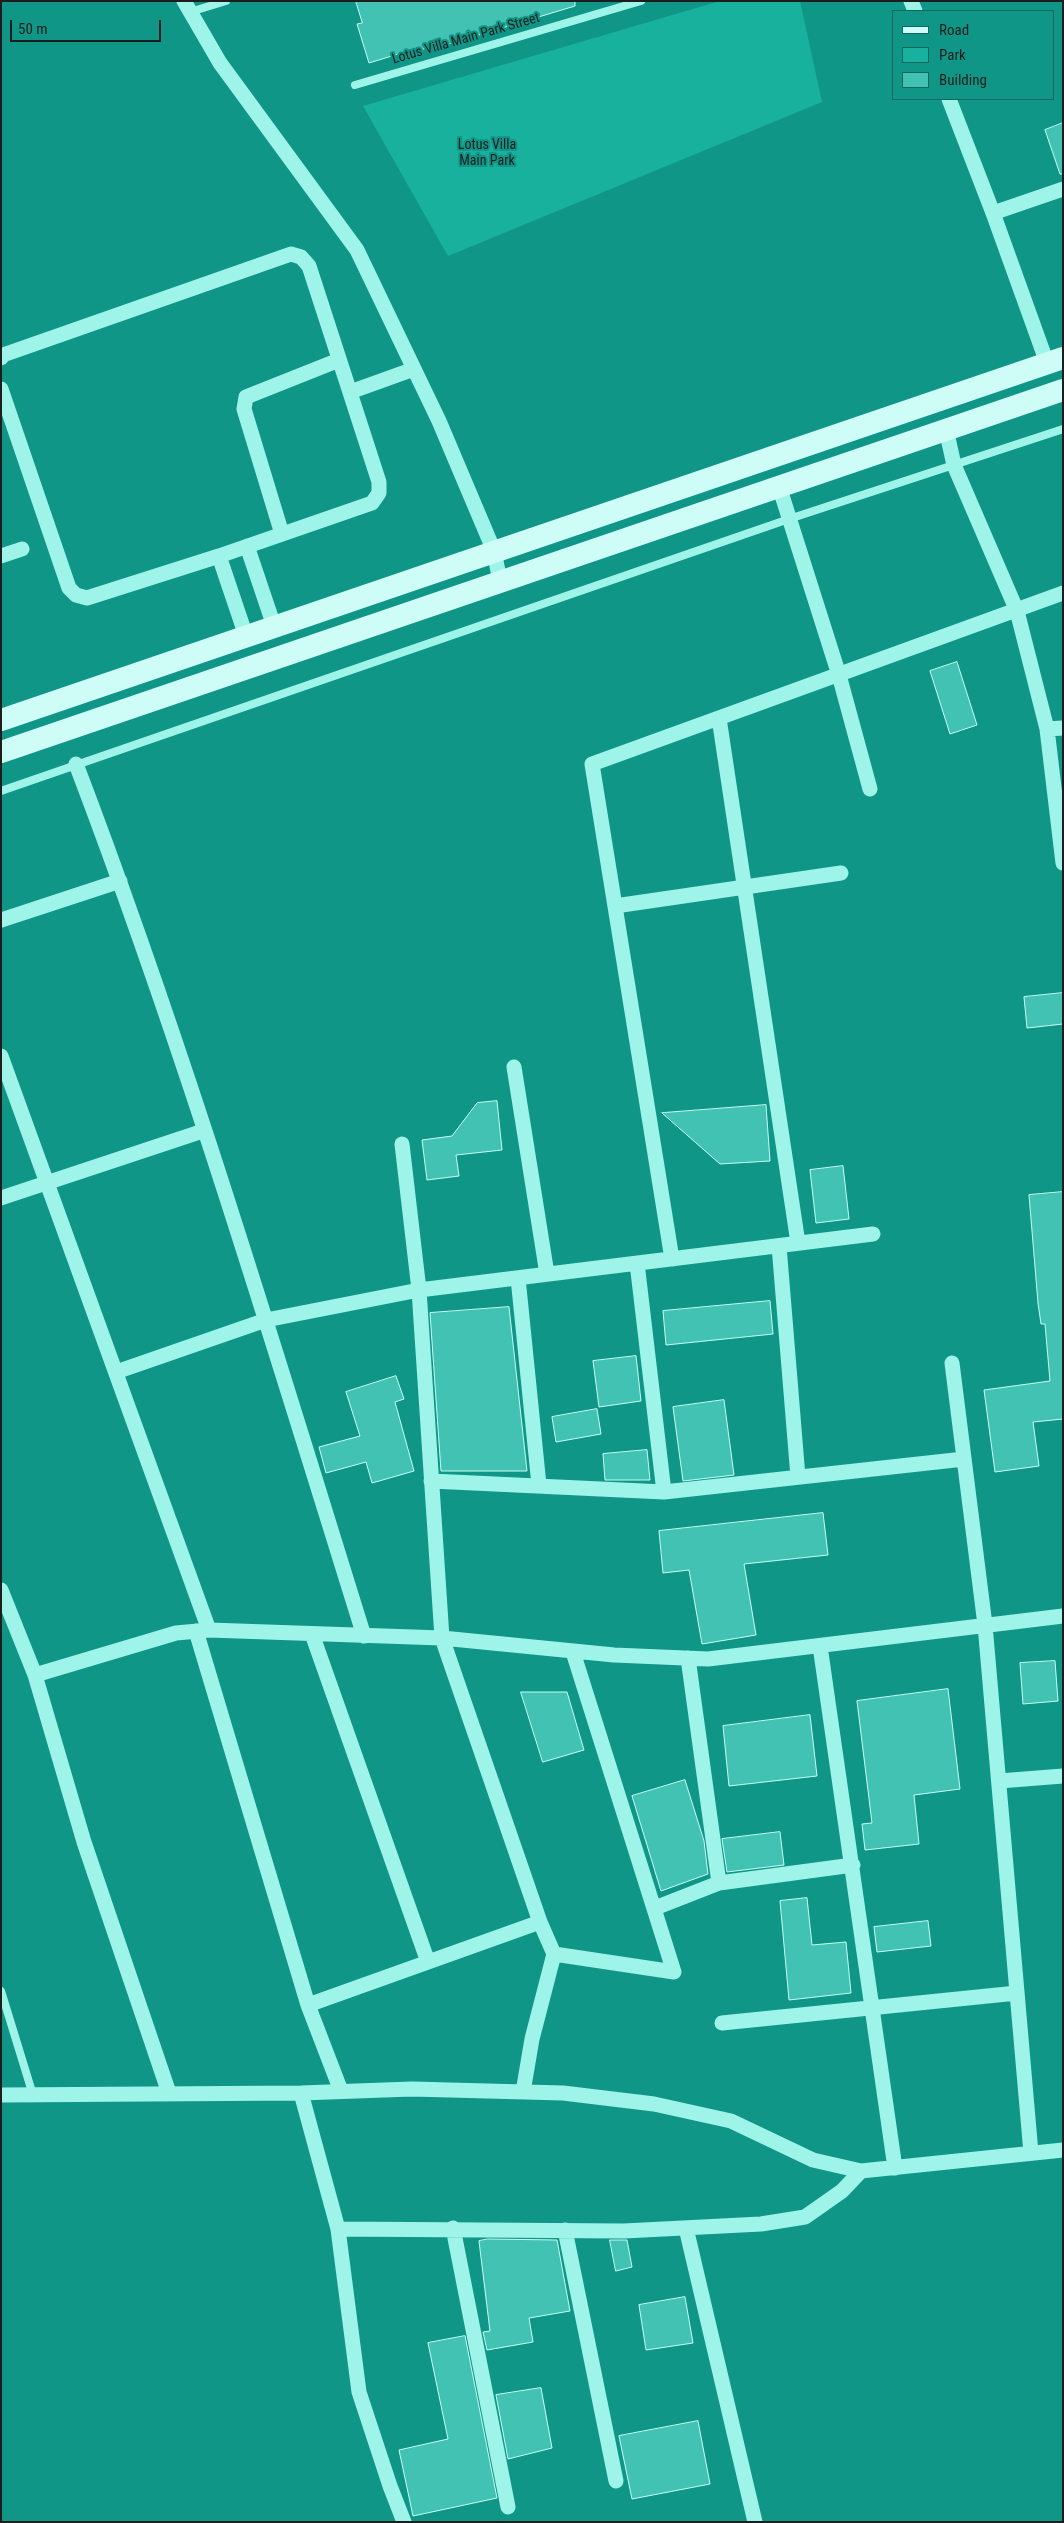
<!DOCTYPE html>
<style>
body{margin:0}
#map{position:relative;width:1064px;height:2523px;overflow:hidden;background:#109687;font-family:"Roboto Condensed",sans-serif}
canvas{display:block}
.frame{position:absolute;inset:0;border:2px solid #1d1d1d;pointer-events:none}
.legend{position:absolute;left:892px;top:10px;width:162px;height:90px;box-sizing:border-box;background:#109687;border:1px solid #15665d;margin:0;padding:6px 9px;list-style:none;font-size:15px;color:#1d1d1d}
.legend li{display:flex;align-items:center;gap:10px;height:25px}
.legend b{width:25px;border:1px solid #15665d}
.scale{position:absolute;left:10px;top:20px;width:151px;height:22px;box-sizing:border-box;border:2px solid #1d1d1d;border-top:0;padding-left:6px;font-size:15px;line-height:18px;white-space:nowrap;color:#1d1d1d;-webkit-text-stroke:4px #109687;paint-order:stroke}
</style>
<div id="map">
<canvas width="1064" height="2523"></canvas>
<div class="frame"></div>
<ul class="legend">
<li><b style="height:6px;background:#cefdf8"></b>Road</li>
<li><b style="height:14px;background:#17b19e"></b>Park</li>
<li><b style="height:14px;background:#41c2b3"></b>Building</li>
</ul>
<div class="scale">50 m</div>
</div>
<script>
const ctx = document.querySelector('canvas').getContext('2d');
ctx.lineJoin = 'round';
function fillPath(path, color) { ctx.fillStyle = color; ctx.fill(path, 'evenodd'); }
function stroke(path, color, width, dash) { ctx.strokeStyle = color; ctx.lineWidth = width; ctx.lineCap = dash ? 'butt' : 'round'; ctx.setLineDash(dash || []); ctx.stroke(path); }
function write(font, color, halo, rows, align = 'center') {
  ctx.font = font + ' "Roboto Condensed",sans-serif'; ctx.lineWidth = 4; ctx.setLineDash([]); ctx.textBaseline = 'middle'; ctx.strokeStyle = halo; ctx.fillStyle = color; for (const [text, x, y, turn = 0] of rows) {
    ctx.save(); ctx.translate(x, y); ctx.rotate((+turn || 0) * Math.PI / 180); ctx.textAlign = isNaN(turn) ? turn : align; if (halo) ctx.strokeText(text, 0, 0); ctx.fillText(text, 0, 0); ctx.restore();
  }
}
const green = new Path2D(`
 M720,1H800L822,102L448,256L363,106Z`);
const building = new Path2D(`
 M356,1H575V6L432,49L431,47L408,53V51L369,63L357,24L362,23Z
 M1063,123V174H1060L1045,130Z
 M957,662L977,725L950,734L930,671Z
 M1063,993V1024L1027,1028L1024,997Z
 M497,1101L502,1150L456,1155L459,1176L427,1180L422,1140L452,1136L477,1103Z
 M766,1105L770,1161L720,1164L662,1113Z
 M843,1166L849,1219L816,1223L810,1170Z
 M1063,1192V1419L1033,1422L1039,1466L995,1472L984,1390L1050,1381L1045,1324H1041L1038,1303L1029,1195Z
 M770,1301L773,1334L666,1345L663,1311Z
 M509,1307L527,1471H441L430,1313Z
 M636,1356L641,1401L599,1407L593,1361Z
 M396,1376L404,1399L395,1402L414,1471L372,1483L366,1462L326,1473L319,1447L360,1436L346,1392Z
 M724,1400L734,1475L683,1481L673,1407Z
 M597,1409L601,1434L556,1442L552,1417Z
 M647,1450L650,1480H605L603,1454Z
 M823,1513L828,1555L744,1564L756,1635L702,1644L689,1570L663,1573L659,1531Z
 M1055,1661L1058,1701L1023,1704L1020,1663Z
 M948,1689L960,1789L914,1795L919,1844L865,1850L862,1824L872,1823L857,1701Z
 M521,1692H567L584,1750L543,1762Z
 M810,1715L817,1776L729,1786L723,1726Z
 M685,1780L704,1841L708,1874L661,1891L632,1796Z
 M780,1832L784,1865L727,1872L722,1839Z
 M807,1898L812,1945L846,1942L851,1993L789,2000L780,1901Z
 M928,1921L931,1946L877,1952L874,1927Z
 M488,2239L557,2240L570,2311L529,2318L533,2342L487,2350L483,2332L490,2331L479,2241Z
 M610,2240H627L632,2267L616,2271Z
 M685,2297L693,2343L646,2350L639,2305Z
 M465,2336L497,2498L413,2516L399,2450L448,2439L428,2343Z
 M541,2388L552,2448L508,2459L496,2395Z
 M698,2421L710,2484L632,2499L619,2436Z`);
const lane = new Path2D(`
 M190,12L226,1
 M355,85L641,1
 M1,791L789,519L1063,429
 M1,1991L33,2095`);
const street = new Path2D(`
 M184,1L220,63L357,250L439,421L494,551L500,581
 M911,1L915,11
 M949,99L993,213L1047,363
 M993,213L1063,189
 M1,358L3,355L291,254L301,257L309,266L379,482V493L372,503L219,556L87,598L76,595L69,588L1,389
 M350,392L414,369
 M946,429L954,465L1017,611L1047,729L1063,863
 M779,486L839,675L870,789
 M282,534L244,409L246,397L339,360
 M247,546L274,626
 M1,556L22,549
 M219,556L246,636
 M719,718L798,1243
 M1047,729L1063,728
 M76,764C185,1050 273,1344 364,1636
 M615,906L841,873
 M1,920L120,881
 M1,1056L209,1630
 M514,1067L547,1274
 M402,1144L419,1290L442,1638L540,1922L554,1954L532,2039L523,2092
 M1,1198L203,1131
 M779,1246L798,1477
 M672,1259L592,764L1063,593
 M637,1263L664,1492
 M518,1278L539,1485
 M952,1363L985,1625L1031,2153
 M116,1372L266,1320L419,1290L873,1234
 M431,1481L664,1492L964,1459
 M1,1590L35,1675
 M196,1631L308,2005L341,2091
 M312,1634L428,1962
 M820,1646L895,2168
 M688,1658L719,1883
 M999,1781L1063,1776
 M655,1908L719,1883L853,1865
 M554,1954L674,1972L573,1652
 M308,2005L540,1922
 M722,2023L1017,1993
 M169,2093L84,1842L35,1675L176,1633L209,1630L442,1638L614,1655L708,1659L1063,1616
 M301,2093L338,2229L359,2392L390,2486L404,2522
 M1,2095L301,2093L412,2089L563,2093L654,2104L731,2121L813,2160L861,2171L842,2191L805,2217L761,2224L624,2231L338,2229
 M861,2171L1063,2150
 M453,2228L508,2507
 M686,2228L755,2522
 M565,2230L616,2481`);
const secondary = new Path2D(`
 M1,720L1063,358
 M1,752L1063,390`);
const streetNames = [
 ["Lotus Villa Main Park Street",466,39,-16]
];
const parkNames = [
 ["Lotus Villa",487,145],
 ["Main Park",487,161]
];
fillPath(green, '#17b19e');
fillPath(building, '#41c2b3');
stroke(building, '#c7fef7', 1);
stroke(lane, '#9ff4e9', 8);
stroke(street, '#9ff4e9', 15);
stroke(secondary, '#cefdf8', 22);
write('14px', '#1d1d1d', '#109687', streetNames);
write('14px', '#1a1d1c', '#109687', parkNames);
</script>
